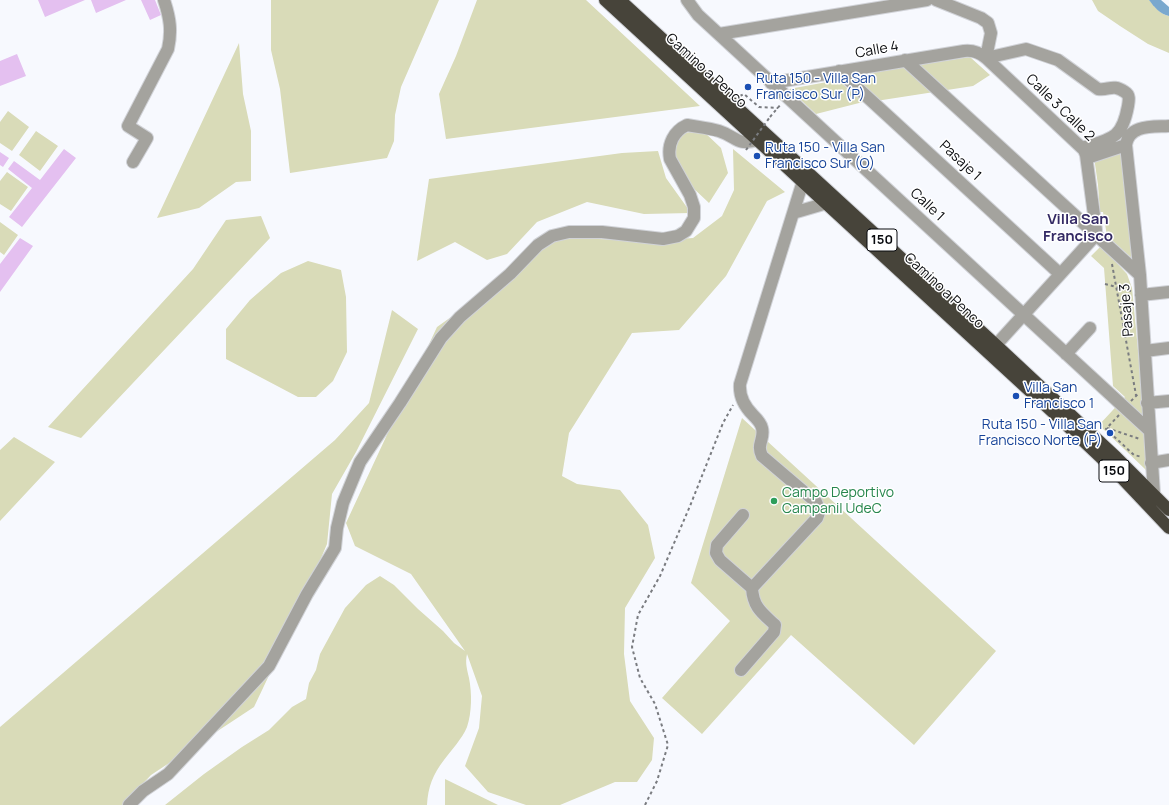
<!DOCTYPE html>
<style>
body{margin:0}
canvas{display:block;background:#f7f9fe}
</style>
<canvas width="1169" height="805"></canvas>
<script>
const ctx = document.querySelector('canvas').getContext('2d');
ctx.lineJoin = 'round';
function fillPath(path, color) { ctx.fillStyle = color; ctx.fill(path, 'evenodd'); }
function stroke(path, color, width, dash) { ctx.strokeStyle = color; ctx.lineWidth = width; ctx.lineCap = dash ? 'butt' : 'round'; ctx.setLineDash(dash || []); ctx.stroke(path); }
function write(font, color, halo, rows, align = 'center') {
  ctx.font = font + ' Manrope,sans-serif'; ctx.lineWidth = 3; ctx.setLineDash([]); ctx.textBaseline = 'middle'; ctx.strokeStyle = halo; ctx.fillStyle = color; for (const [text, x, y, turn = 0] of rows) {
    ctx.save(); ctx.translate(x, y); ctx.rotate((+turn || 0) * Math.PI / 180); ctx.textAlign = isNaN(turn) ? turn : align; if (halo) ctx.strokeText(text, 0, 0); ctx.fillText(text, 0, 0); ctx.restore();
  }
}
const green = new Path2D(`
 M271,0H439L401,87L395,115L394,141L387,158L290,173L280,89L271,50Z
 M477,0H586L700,106L446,139L439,94L456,56Z
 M1092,0H1149C1155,7 1160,14 1169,16V53L1148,44L1120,26L1098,11Z
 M239,43L243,94L251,131V181L236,182L199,208L157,218Z
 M970,57L990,75L973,86L876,101L849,75Z
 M838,80L863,102L816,114L789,89Z
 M8,111L29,127L12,151L0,143V122Z
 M702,130L721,148L728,173L709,203L691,186L674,164L672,135Z
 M36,131L58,146L40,171L19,155Z
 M733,149L785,192L767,201L726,276L679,330L632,333L569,433L562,476L577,484L620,490L648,525L655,558L625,608L624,654L630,701L654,738L652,760L637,782H615L560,805H526L488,792L465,766L479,728L482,696L467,654C465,663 467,669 469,678C472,693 472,712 467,727C462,739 452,749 444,760C433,774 428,787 427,805H165L204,774L242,747L269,730L292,707L306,699L309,683L316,670L320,654L345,608L366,585L380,576L394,585L418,609L443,631L454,643L465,651L411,574L355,546L346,523L437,327L500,282L548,237L649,241L693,238L722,216L734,190Z
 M1129,149L1134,260L1107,236L1103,212H1100L1098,185L1094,157Z
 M658,151L666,178L691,213L644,214L587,202L537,222L507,254L487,260L455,242L417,261L429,179L622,153Z
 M7,172L28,187L11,211L0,204V181Z
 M261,216L270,238L81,438L48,427L193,269L226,220Z
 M0,222L18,235L4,255L0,252Z
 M1101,246L1127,274L1132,288L1146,433V470L1099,425L1125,397L1113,386L1104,268L1091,256Z
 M308,261L341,270L346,297L347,352L333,381L316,397H298L226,359V329L250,300L281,273Z
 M392,310L418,329L356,452L332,494L327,544L291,629L254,707L151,775L123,805H0V727L335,440L369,403Z
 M742,418L996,651L914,745L791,635L702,734L662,698L730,621L691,583Z
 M14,437L55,462L0,521V450Z
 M445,779L494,803L498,805H445Z`);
const water = new Path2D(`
 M1149,0H1161L1169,7V16C1160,14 1154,7 1149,0Z`);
const building = new Path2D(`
 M38,0H85L45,17Z
 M91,0H126L96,13Z
 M141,0H155L161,15L150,20Z
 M17,54L26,76L0,86V61Z
 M64,149L76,158L22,227L9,217L32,188L8,169L14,161L40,180Z
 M0,152L9,158L3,167L0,165Z
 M20,238L33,246L0,292V264Z`);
const path = new Path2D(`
 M740,96L744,94L759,107L778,108
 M770,117L781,104
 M1112,264L1136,395
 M1105,284L1131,291
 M1131,401L1138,394
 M1119,415L1106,429L1134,455L1142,457
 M1107,428L1140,439
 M645,805L657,781L668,745L655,704L640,678L632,647L638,615L660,576L690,506L723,423L733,405`);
const minor = new Path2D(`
 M687,0L698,15L1149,430
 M936,0L981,18L988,23L991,33L986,58
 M719,34L927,0
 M986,58L1026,49L1058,60L1098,89C1109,91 1112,83 1125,92C1130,95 1129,100 1128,106C1122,139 1112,139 1082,148
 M905,60L1140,275
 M839,71L1060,274
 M771,83L964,51C973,50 979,52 986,58L1084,150L1086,155L1096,230L1095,236L996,345
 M1087,158L1126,145
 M133,162L147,138L128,126L168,49C172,31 170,18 164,0
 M793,213L827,203
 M1141,295L1169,292
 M1145,351L1169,348
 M1066,354L1090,328
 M1147,403L1169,401
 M1151,463L1169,460
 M1154,494L1140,275L1126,145C1129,124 1153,127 1169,126
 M743,515L717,545L716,553L720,560L752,588
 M741,670L774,632L775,625C762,613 753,607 752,588L817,518C820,512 819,508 816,502L762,456C756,444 765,439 762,428C761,423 757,419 753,415C744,406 739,396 740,384L803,181
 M129,805L143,791L168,774L269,666L307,594L335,548L337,528L343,503L360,462L400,403L441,338L460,317L510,274L538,245L552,236L569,232H602L663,239L678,236L686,231L694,218V207L690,195L670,159C667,144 674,131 687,125C698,127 709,128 719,131C738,137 735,146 758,140`);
const highway = new Path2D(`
 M605,0L1057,416L1116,472L1169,528
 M620,0L996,345L1116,457L1169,510`);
const pathBridge = new Path2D(`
 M746,150L770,117`);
const markers = [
 [748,87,4,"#1a4fb4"],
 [757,156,4,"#1a4fb4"],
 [1016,396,4,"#1a4fb4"],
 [1110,433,4,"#1a4fb4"],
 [774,501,4,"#2e9e5b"]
];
const shields = [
 [882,240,30],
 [1114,471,30]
];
const shieldNames = [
 ["150",882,240],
 ["150",1114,471]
];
const streetNames = [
 ["Calle 4",877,50,-10],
 ["Camino a Penco",706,71,42],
 ["Calle 3 Calle 2",1060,108,44],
 ["Pasaje 1",960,161,43],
 ["Calle 1",927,205,43],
 ["Camino a Penco",944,291,43],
 ["Pasaje 3",1127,310,-94]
];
const transitNames = [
 ["Ruta 150 - Villa San",756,79],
 ["Francisco Sur (P)",756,95],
 ["Ruta 150 - Villa San",765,148],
 ["Francisco Sur (O)",765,164],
 ["Villa San",1024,388],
 ["Francisco 1",1024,404],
 ["Ruta 150 - Villa San",1102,425,"right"],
 ["Francisco Norte (P)",1102,441,"right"]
];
const leisureNames = [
 ["Campo Deportivo",782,493],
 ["Campanil UdeC",782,509]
];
const neighbourhoodNames = [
 ["Villa San",1078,220],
 ["Francisco",1078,237]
];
fillPath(green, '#d9dbb8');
fillPath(water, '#7aa8ce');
fillPath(building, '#e4c0f0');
stroke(minor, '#d1d3d8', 14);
stroke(highway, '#d1d3d8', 14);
stroke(path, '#7a7c80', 2, [3, 3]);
stroke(minor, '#a4a39e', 12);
stroke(highway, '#47443a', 12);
stroke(pathBridge, '#7a7c80', 2, [3, 3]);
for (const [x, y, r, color] of markers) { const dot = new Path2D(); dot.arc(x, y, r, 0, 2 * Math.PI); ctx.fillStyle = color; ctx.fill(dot); stroke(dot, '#fff', 1.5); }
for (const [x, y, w] of shields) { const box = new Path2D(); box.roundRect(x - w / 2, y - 11, w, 22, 3); ctx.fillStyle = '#fff'; ctx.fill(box); stroke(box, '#090b0f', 1); }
write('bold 13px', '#090b0f', null, shieldNames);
write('14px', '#090b0f', '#fff', streetNames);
write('14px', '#164399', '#fff', transitNames, 'left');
write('14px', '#27864d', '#fff', leisureNames, 'left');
write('bold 15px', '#342a65', '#fff', neighbourhoodNames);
</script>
